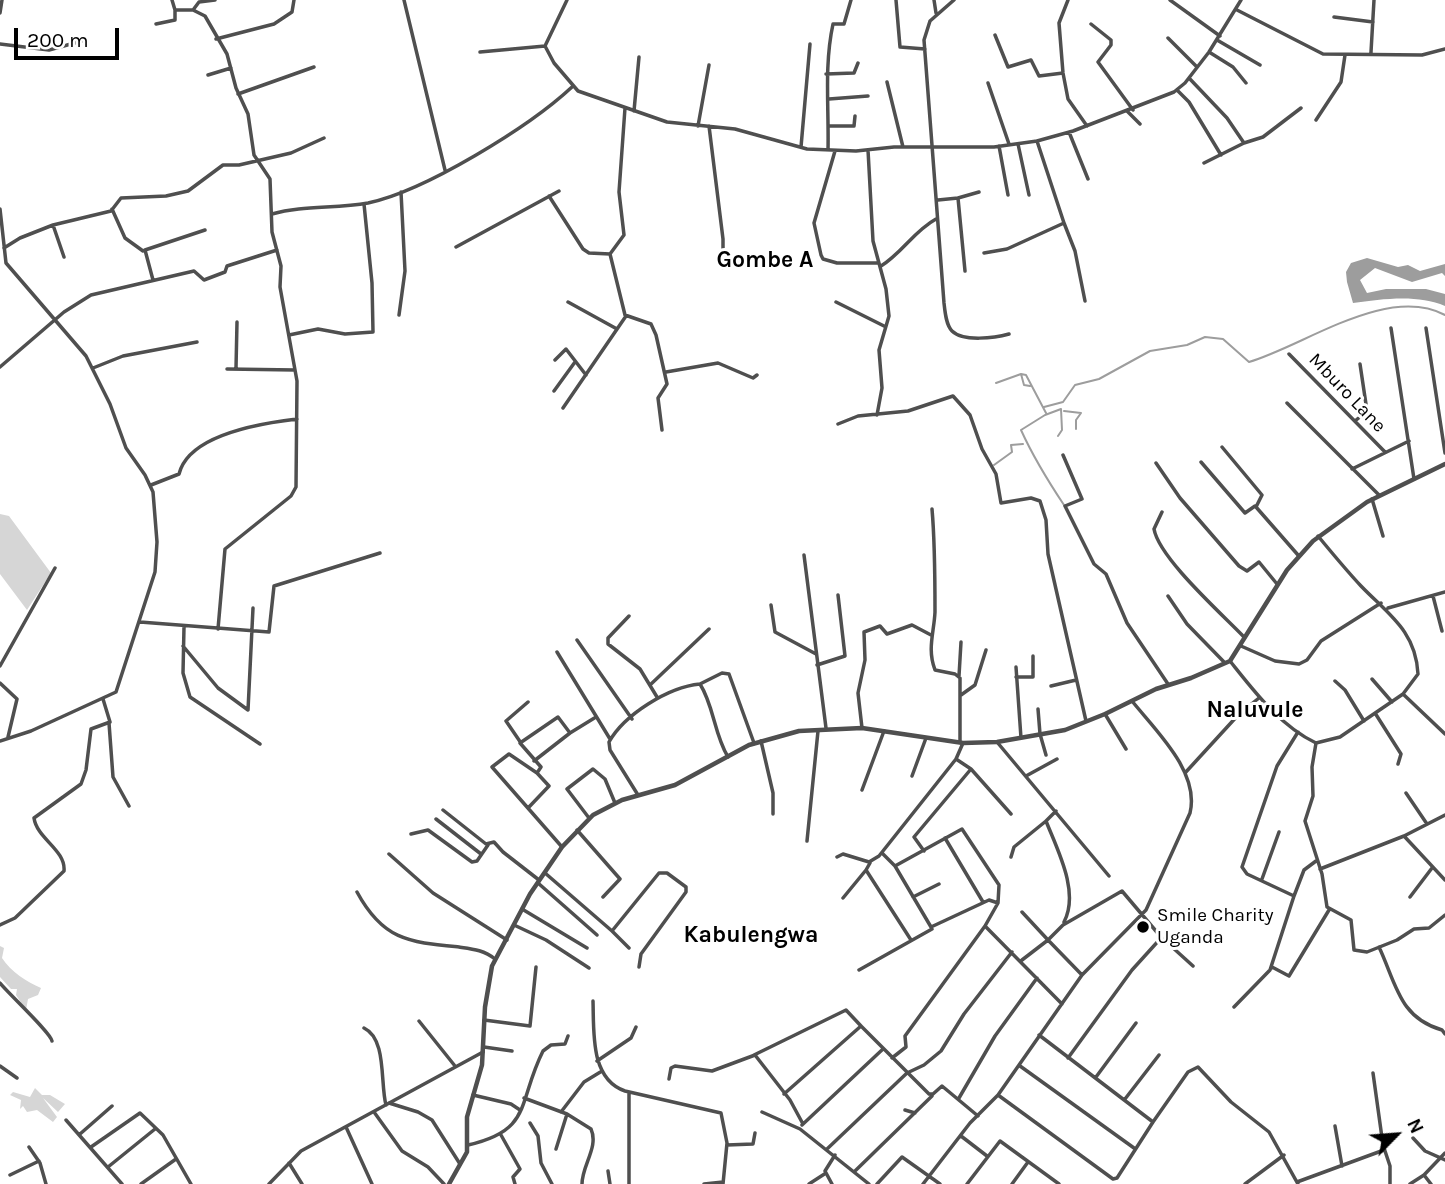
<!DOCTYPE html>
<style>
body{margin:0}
#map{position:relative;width:1445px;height:1184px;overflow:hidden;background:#fff;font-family:Karla,sans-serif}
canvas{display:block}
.north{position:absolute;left:1361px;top:1100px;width:70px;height:70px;-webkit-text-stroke:5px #fff;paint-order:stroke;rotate:65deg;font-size:19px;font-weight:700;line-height:28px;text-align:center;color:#000}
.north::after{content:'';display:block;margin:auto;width:24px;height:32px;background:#000;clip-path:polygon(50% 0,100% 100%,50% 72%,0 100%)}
.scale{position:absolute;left:14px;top:28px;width:105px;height:32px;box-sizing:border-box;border:4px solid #000;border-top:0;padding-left:9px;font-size:21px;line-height:24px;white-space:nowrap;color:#000;-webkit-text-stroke:5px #fff;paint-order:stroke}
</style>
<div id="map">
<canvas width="1445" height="1184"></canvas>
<div class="north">N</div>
<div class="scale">200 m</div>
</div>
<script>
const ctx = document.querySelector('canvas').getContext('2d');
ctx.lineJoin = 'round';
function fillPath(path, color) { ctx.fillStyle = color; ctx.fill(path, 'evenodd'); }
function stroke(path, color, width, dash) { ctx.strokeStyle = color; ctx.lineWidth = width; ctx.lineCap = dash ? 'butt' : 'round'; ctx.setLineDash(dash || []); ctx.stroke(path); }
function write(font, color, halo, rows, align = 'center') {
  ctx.font = font + ' Karla,sans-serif'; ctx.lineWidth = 6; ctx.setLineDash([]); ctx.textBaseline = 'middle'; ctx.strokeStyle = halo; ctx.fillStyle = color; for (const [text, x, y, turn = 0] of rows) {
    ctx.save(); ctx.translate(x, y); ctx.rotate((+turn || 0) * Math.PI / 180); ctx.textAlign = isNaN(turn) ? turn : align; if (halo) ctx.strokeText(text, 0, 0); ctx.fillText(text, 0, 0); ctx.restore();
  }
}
const green = new Path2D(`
 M0,514L9,516L51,573L27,610L0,574Z
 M0,946L4,948L2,958C11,972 27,982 41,988L38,995L28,999L26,1010L16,995L17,989H11L0,977Z
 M35,1088L42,1095H50L65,1104L58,1112L43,1098L57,1117L53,1122L37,1110L27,1112L23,1106L20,1109L21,1100L10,1095L13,1092L30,1097Z`);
const water = new Path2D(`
 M1367,258L1398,267L1408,265L1420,271L1445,264V276L1442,273L1412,282L1375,268L1360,280L1367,293L1386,289H1426L1445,294V306C1418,294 1382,299 1353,303L1347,282L1346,272L1351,263Z`);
const stream = new Path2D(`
 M1021,374L1026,375L1046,413
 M996,383L1021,374L1024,385L1030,386
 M1044,407L1063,402L1075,385L1099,379L1150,351L1187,345L1205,337L1223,339L1249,362C1304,346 1387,284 1445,315
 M1064,411L1081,413L1076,420V429
 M1058,436L1062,430L1061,409L1045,415L1021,430C1031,452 1048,481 1064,505
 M994,465L1012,452L1011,445L1023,444`);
const minor = new Path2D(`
 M172,0L175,10H193L205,16L227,54L236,88L248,114L254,155L270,179L272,232L281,266L280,287L297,381L296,487L291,496L225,549L218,629
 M404,0L445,170
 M567,0L545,46L554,63L578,91L667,122L735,129L807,149L856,151L894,147H994L1037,141L1073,131L1174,92L1185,83L1209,52L1241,0
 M896,0L900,47L925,49
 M934,0L936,13
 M954,0L930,21L924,40L944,303C945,312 946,325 952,331C963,342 995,338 1009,334
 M1068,0L1059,23L1063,73L1068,99L1087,126
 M1170,0L1220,36
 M193,10L199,2L215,0
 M1237,10L1323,54L1422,55L1445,49
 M0,13L2,0
 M1334,17L1373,22
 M156,24L175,20V10
 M1091,24L1111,40V45L1098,62L1133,110
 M995,35L1008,67L1031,60L1039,76L1063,73
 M1168,38L1197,67
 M216,39L274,24L292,12L294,0
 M1217,40L1260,65
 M0,44L49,50L82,41
 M480,52L545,46
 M1209,52L1233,67L1246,83
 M1371,52L1374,0
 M826,74L854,73L858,63
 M208,75L231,68
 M1189,78L1227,118L1244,143
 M887,82L903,147
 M988,83L1009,144
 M1177,90L1189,102L1221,155
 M238,94L314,67
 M829,99L868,96
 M634,111L639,57
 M1127,111L1140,124
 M1316,120L1341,82L1345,55
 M698,126L709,65
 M709,126L723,239V268
 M828,126H854L855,116
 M1069,132L1088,179
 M1018,144L1029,195
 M999,146L1008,195
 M801,147L810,44
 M828,150C829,107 824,66 833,24H844L851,0
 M868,150L873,241L886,289L889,316L879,350L882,388L877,415
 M835,151L814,223L821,255L823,259L837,263H878
 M1204,163L1244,143L1263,137L1301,108
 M549,196L583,249L589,253L610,254
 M958,198L979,192
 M938,200L958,198L965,271
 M0,209L6,263L86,356L110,404L126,448L145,475L153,492L157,542L155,572L116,692L31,731L0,741
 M112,209L125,238L143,251
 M272,214C303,205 336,209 368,203C425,191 529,127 572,87
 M1064,223L1075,251L1085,301
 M53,225L64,257
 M456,247L559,191
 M4,248L20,238L53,225L111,211L121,198L166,196L188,191L223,165H239L291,153L324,138
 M984,253L1007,249L1064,223L1037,141
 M610,254L625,315L651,324L656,335L667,384L658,398L662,430
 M610,254L624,235L619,192L625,108
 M881,266C902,253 914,231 936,219
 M153,280L145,250L205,230
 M568,302L617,329
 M836,302L884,326
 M399,315L405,271L401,192
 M1391,328L1414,479
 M1426,328L1445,453
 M289,335L318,329L345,334L373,332L372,283L364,204
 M1289,354L1385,452
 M555,360L566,349L586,375
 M0,367L64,312L91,295L194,271L204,280L225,272L227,266L277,250
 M93,368L123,356L197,342
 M236,368L237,322
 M227,369L295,370
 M666,372L718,363L753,378L757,375
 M554,391L575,362
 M1287,403L1379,495
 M563,408L626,316
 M1355,421L1367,411L1360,364
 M838,424L858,416L908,411L953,396L970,415L982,449L996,474L1001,503L1031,498L1040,501L1046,520L1048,554L1086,721
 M1222,447L1262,495L1256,507L1298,555
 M1063,455L1082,499L1065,506L1094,564L1106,574L1127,623L1168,684
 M1201,462L1245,513L1255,506
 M1156,463L1180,498L1239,566L1247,571L1259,562L1277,584
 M1352,469L1409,441
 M151,485L179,474C189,434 263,423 297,419
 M1372,499L1383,536
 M932,509C935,543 935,577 935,612C934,633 927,649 935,670L955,674L960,678V741
 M1162,512L1154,529C1159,558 1222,614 1244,637
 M1318,536C1332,553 1346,570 1361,586C1388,614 1416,631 1418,674L1403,694
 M804,555L826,728
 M1168,596L1187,624L1225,663
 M1433,596L1442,631
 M771,605L775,632L816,654
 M1388,608L1445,592
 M629,616L608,638V644L640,669L657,697
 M140,622L269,632L274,586L380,553
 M184,627L183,673L190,697L260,744
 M577,640L632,719
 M183,646L218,688L248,710L253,608
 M1241,646L1275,661L1299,664L1307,660L1321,641L1381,603
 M557,652L610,739
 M1230,661C1254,691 1280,726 1316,743L1340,737L1403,694L1445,734
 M817,665L845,656L838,595
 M0,666L55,568
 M1016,667L1021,738
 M959,676L961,642
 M1016,677H1033V656
 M1372,679L1392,702
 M1335,681L1345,690L1364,721
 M0,683L17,699L8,737
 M700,684L722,673L729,674L754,743
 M650,685L709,629
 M1051,686L1076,680
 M961,695L975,685L986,650
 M1038,709L1040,734L1046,755
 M1375,713L1401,754L1398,764
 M1105,714L1126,749
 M109,723L113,777L129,806
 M862,728L858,693L865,660L864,632L880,626L887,634L912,625L931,635
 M761,741L773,793V814
 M997,742L1109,876
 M521,743L506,721L528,702
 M1316,743L1312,767L1313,796L1305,821L1322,874L1327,907L1351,920L1354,950L1367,952L1397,940L1414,929L1429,928L1445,915
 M534,761L570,733
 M971,769L1011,814
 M537,773L509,754L492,767L562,847
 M1185,773L1240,713L1259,698
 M912,776L926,738
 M1026,776L1057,759
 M862,790L884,731
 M1406,793L1427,824
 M638,795L610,750L609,742C624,715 668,687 700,684C714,706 714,734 728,757
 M529,807L549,786L537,773L541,767L520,743L558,717L570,733L596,717
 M443,810L486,844L494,842L503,852L539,880
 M1056,811L1046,821C1057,849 1080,892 1064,922
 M589,818L567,789L593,769L605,779L615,803
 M436,819L481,854
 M577,830L620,879L603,897
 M411,834L428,830L472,862L477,861L488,845
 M1404,836L1445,880
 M945,838L983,902
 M807,841L818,731
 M924,851L914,837L971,769L956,759
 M882,853L895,866L931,927L989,900L998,903
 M389,854L433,893L507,940
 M837,857L843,854L869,862L879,856L956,759L963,743
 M1011,857L1014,847L1046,821
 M870,863L866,870L911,940
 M895,866L962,829L999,885L998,903L985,926
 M1320,869L1404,836L1445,815
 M545,873L612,931L659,873H667L686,887V892L641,954L639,967
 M1262,879L1279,832
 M538,883L597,935
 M357,892C383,940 408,942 459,947C473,949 484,950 495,959
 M1294,896L1304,870L1316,861
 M913,897L939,884
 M1410,897L1432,868
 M843,898L866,870
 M522,909L587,948
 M1022,912L1048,940L1022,960
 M0,925L15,918L64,871C66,850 37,839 34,818L81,784L86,770L91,729L110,722L103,699
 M514,925L546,940L589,968
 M612,931L629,948
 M1379,947C1396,983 1399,1018 1442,1030L1445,1034
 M1272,967L1289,976L1329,910
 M859,970L932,929
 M1082,975L1048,940L1063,925L1122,891L1161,937L1193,966
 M0,983C9,994 51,1033 52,1041
 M593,1001C594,1032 590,1079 625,1091L721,1113L727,1143L723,1184
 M1234,1007L1270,970L1294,896L1247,874L1242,867L1277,766L1298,732
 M484,1020L530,1026L536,967
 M419,1021L455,1066
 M364,1028C387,1039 380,1083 386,1105
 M1039,1035L1153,1122L1188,1072L1198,1067L1231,1102L1269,1132L1298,1184
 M484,1047L512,1051
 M754,1055L846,1010L861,1026
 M892,1058L906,1047L905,1036L985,926L1062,1004
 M1068,1058L1132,970L1161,938
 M597,1061L631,1038L636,1027
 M0,1066L17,1078
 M1020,1066L1134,1148
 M1373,1073L1383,1145L1390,1166V1184
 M1096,1077L1136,1023
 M669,1079L671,1068L675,1066L712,1071L755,1055L790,1100L803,1124
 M784,1094L861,1026L929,1094H933L942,1086L978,1116
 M473,1095L511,1104L520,1110
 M998,1095L1113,1179L1117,1178L1153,1122
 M524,1098L567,1114L591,1129C599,1147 582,1165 582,1184
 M959,1098L995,1036L1037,978
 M1125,1099L1159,1055
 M389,1103L418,1112L432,1120L460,1164
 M905,1110L915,1113
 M374,1112L402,1151L428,1167L444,1184
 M561,1112L584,1082L602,1071
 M762,1112L800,1129L869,1184
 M66,1120L122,1184
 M530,1123L538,1136L541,1163L552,1184
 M802,1125L883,1049
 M1335,1126L1342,1166
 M346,1127L372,1184
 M80,1134L112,1106
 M501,1135L520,1169L513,1177L515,1184
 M961,1136L987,1156
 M1413,1138L1425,1151L1445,1160
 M468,1145C533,1130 517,1103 543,1051L551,1045L565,1044L568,1036
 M727,1145L753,1144L755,1133
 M29,1147L40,1163L46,1184
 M91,1147L140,1113L163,1135L191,1184
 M556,1149L567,1114
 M827,1149L907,1073L924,1065L941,1051L964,1014L1012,952
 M289,1163L302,1184
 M108,1167L155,1129
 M608,1171L610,1184
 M855,1171L932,1096
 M10,1175L39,1161
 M1424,1175L1431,1184
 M1297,1182L1384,1150
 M141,1184L176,1159
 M269,1184L301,1151L483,1052
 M629,1184V1093
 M704,1184L723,1182
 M809,1184L826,1173
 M832,1184L825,1171L835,1155
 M877,1184L902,1157L940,1184
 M923,1184L970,1123L998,1095L1082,975L1146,910L1190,813C1200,772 1156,731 1132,701
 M967,1184L1000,1141L1059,1184
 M1012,1184L1028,1162
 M1245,1184L1284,1155
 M1410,1184L1424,1175L1445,1153`);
const tertiary = new Path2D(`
 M449,1184L467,1152V1117L482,1065L485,1007L492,966L530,894L562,847L593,815L622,800L675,785L749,745L799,731L862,728L963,743L997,742L1065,730L1105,714L1156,689L1191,678L1230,661L1287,570L1313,541L1367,502L1445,464`);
const markers = [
 [1143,927,7,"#000"]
];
const streetNames = [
 ["Mburo Lane",1347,393,46]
];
const poiNames = [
 ["Smile Charity",1157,916],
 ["Uganda",1157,938]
];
const quarterNames = [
 ["Gombe A",765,260],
 ["Naluvule",1255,710],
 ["Kabulengwa",751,935]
];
fillPath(green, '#d6d6d6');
fillPath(water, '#9d9d9d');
stroke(stream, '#9d9d9d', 2);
stroke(minor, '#4f4f4f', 3.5);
stroke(tertiary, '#4f4f4f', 4.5);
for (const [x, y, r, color] of markers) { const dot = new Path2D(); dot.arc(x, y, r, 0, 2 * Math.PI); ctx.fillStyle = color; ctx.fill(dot); stroke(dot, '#fff', 2.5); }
write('19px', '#000', '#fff', streetNames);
write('19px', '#000', '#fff', poiNames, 'left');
write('bold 23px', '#000', '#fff', quarterNames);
</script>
